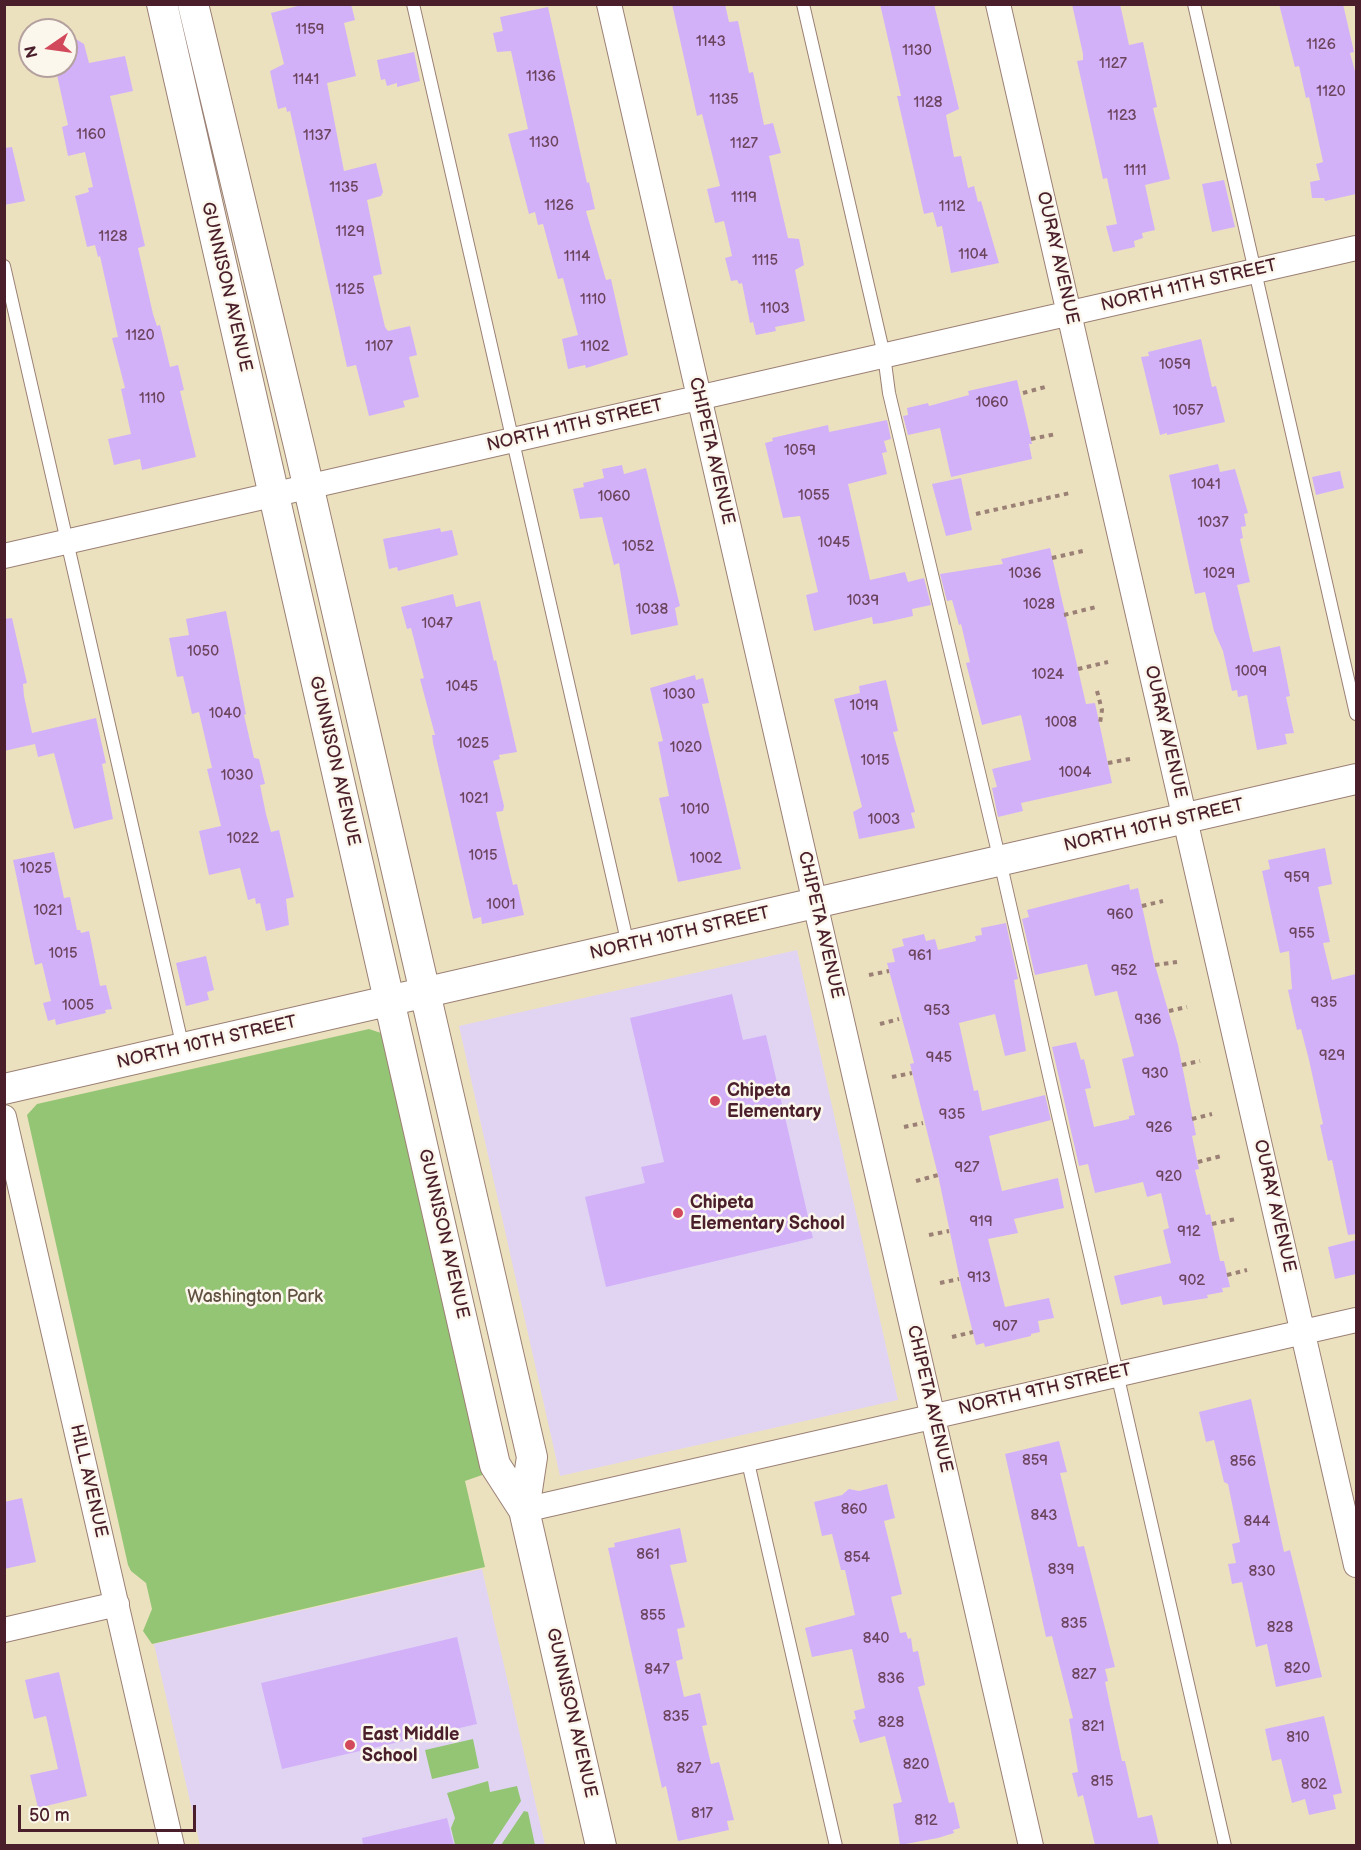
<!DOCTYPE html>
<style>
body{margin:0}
#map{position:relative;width:1361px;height:1850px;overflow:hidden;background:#ece1bf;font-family:"Balsamiq Sans",sans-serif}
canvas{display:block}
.frame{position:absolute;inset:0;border:6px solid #4a1f2b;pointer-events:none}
.north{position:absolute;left:18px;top:18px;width:60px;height:60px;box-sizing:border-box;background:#fbf7ec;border:2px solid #b4a19f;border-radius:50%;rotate:257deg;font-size:16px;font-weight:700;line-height:24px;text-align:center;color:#4a1f2b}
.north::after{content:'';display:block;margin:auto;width:21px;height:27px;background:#d1495b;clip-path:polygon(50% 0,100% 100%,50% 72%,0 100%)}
.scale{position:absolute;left:18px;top:1805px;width:178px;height:27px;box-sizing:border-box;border:3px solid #4a1f2b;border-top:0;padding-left:8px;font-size:18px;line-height:21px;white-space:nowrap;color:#4a1f2b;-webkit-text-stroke:4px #fbf7ec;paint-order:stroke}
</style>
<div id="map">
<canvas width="1361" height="1850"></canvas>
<div class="frame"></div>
<div class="north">N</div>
<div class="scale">50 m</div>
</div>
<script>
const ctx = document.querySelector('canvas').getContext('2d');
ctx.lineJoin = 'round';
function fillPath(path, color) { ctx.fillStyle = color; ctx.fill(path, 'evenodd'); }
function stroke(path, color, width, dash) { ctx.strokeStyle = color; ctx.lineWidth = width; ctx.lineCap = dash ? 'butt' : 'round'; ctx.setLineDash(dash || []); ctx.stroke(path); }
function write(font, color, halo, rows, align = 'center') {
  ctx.font = font + ' "Balsamiq Sans",sans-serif'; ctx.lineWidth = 5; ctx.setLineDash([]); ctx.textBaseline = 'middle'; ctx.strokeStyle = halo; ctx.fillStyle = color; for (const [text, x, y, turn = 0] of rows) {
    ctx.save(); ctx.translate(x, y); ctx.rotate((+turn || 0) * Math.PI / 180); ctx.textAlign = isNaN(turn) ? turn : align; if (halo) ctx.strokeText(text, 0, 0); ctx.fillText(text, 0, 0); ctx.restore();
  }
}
const built = new Path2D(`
 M797,950L898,1400L560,1476L459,1026Z
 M482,1569L545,1845H200L154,1644Z`);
const green = new Path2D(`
 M369,1029L381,1033L485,1474L465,1481L485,1567L152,1644L143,1631L152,1609L146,1583L131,1571L128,1565L27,1115L37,1104Z
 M473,1739L479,1768L432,1779L425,1750Z
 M488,1781L490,1792L517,1786L521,1801L492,1845H455L451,1828L455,1818L447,1793Z
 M524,1811L528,1812L535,1845H501Z`);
const building = new Path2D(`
 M305,4H351L355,20L344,23L356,76L327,83L344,171L376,163L383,192L381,196L367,200L382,274L373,276L385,327L388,331L410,326L417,355L409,357L419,397L403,401L405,407L369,416L356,365L347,367L290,111L287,112L286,107L278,109L270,71L284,64L271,13Z
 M672,4H725L729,22L738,21L749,73L753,72L764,125L773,123L781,153L769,156L788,238L799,239L804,265L795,270L805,321L775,327L776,331L756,335L753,322L750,323L742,283L739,284L737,280L731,281L725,258L732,256L724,221L715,223L707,189L720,186L702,114L697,116Z
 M880,4H934L959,109L946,115L954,157L961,156L968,188L974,186L978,202L981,201L999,263L951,273L942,226L937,227L933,212L924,214L897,96H901Z
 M1072,4H1120L1129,45L1143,42L1157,107L1153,108L1170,179L1145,185L1155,230L1142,233L1143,238L1134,241L1135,247L1113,252L1106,226L1117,224L1107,178L1103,179L1077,61L1083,60V54Z
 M1279,4H1343L1354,52L1350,53L1356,75V194L1325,201L1324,198H1312L1310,182L1320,180L1316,164L1323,162L1309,97L1306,98L1299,66L1295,67Z
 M548,7L587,183L589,182L595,209L586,211L606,280L611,279L628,355L586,368L585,365L568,369L562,339L578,335L563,278L558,279L543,224L538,225L535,212L529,214L508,134L528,129L511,51L497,52L493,33L503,31L500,17Z
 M66,33L84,44L89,63L125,56L133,91L110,96L145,246L138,248L153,314L157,326L160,325L170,367L178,365L184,390L180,391L196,457L142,470L140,459L114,465L108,439L131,434L121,389L125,388L112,338L118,337L100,256L98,257L95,245L87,247L75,196L89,192L88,188L93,187L85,152L68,156L62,127L68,125L55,66H66Z
 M414,52L420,81L397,87V83L387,86L385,79L381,80L377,60Z
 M12,147L25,201L4,205V148Z
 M1224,180L1235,227L1212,232L1202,184Z
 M1201,339L1212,387L1216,386L1225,422L1167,435V433L1160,435L1141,357L1149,356L1148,352Z
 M1017,380L1032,444H1029L1032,459L951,477L940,428L908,435L903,416L908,415L907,408L928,403L929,406L969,395L968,391Z
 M887,420L891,439L884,441L887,452L882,453L887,474L848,484L870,580L905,572L908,582L924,578L931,605L912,609L913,616L882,623L873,624L872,617L814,631L806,595L818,592L800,516L783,518L765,443L773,441L772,438L828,425L829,432Z
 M1218,464L1220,472L1235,469L1248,513L1244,514L1246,526L1241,527L1243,538L1240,539L1250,582L1237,585L1253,652L1280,646L1290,696L1286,697L1294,733L1285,734L1287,744L1257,750L1247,695L1238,697L1237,690L1232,691L1223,651L1214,631L1205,592L1195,594L1169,475Z
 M622,465L624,474L646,468L680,606L675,608L678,625L631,635L619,563L614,565L602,517L580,519L573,489L584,487L583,483L604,478L602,469Z
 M1340,471L1344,488L1316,495L1312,477Z
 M961,478L972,530L946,536L932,484Z
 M440,528L441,532L452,530L458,555L398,571L397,567L389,569L383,539Z
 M1050,548L1086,704L1095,703L1112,783L1021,803L1023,811L998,817L992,788L997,787L992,769L1031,760L1021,715L982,725L966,663L970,662L961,624L959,625L952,600L947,601L940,574L1003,564L1001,559Z
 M453,594L456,607L480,601L494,661L496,660L517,752L499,755L500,759L493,761L504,806L503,811L496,812L513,885L517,884L524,915L482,924L481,917L473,919L433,743L432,735H435L420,679L424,678L411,628L407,629L401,607Z
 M226,611L246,714L244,715L254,758L259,759L265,784L260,785L266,814L271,832L279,830L294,897L286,899L289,925L266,931L260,903L256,904L255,898L248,900L240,868L209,875L199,831L221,826L207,769L212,768L199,712L192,714L183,676L177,677L169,638L189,635L186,619Z
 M12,618L27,683L23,684L24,696L32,733L96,718L106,763L102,764L113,819L74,829L54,753L38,757L35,744L4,751V619Z
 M695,675L696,680L703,678L709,703L702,704L741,869L678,882L659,798L669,796L658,742L663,741L650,688Z
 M886,680L898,731L893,732L915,812L911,813L915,828L859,839L853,812L862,807L834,699L860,693L859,686Z
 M1325,848L1332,884L1318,887L1330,942L1323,943L1332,980L1356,974V1234L1348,1235L1332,1160L1328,1161L1320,1125L1323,1124L1309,1060L1301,1029L1297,1030L1288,990L1292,989L1289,951L1280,953L1262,871L1270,869L1268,860Z
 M54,852L64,898L70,897L77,930H80L81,933L89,931L100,986L106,985L112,1009L105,1010L106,1013L56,1025L55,1019L48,1021L43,1003L51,1001L42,963L35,965L13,860Z
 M1129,884L1130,890L1138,888L1155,965L1178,1045L1196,1135L1192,1136L1199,1169L1195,1170L1206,1215L1210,1214L1220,1261H1224L1230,1287L1222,1288L1223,1292L1207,1295L1208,1298L1163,1305L1161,1296L1121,1305L1114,1276L1171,1263L1163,1230L1169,1228L1161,1193L1147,1197L1143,1182L1095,1193L1088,1164L1079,1166L1052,1047L1076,1042L1081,1060L1084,1059L1091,1088L1085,1089L1094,1127L1129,1119V1116L1135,1115L1122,1059L1134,1056L1117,991L1095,996L1087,964L1035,975L1022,919L1029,917L1027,910Z
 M1006,923L1018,979L1014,980L1026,1051L1005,1056L995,1014L959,1023L974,1091L978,1090L982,1111L1045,1095L1051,1120L989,1136L1002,1191L1058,1178L1064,1208L1014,1219L1018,1233L988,1239L1005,1307L1049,1298L1054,1318L1038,1321L1040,1332L1031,1334V1336L985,1347L984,1343L976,1345L961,1285L938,1175L910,1064L914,1063L887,963L895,962L892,949L904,946L902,939L924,934L926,941L935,939L938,950L976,941L975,936L982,935L981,928Z
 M206,956L214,990L207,992L209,1000L186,1006L176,963Z
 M732,994L743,1040L766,1035L813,1238L606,1287L585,1197L645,1183L641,1167L664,1162L630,1018Z
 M1356,1240V1274L1335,1279L1328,1247Z
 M1251,1399L1284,1552L1290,1550L1322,1677L1276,1687L1267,1644L1256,1647L1242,1582L1232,1584L1228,1564L1236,1563L1232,1544L1240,1542L1228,1484L1224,1482L1214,1440L1206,1442L1199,1412Z
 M1059,1441L1067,1472L1060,1473L1078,1547L1084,1546L1115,1667L1105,1669L1108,1681L1105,1682L1122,1761H1125L1138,1818L1152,1815L1159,1845H1095L1083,1795L1078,1797L1072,1773L1078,1772L1069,1719L1073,1718L1052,1636L1046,1637L1005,1454Z
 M887,1484L895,1518L884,1521L902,1594L891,1597L900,1633L906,1632L908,1639L911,1638L913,1652L918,1651L925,1685L918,1687L949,1803L954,1802L960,1828L953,1830L954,1833L938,1838L900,1845L893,1804L902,1802L885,1736L860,1743L853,1720L856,1719L854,1711L865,1708L852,1649L812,1657L805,1628L855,1615L845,1570H841L832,1534L822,1536L814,1502L842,1495L849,1489L859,1491Z
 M22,1498L36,1562L4,1569V1502Z
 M680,1528L687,1562L670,1565L685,1627L677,1629L683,1659L676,1661L684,1697L700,1693L707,1725L702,1726L711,1764L719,1762L734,1820L727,1821L729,1830L678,1841L666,1786L662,1788L608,1548L615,1547L614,1543Z
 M457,1637L477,1724L282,1769L261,1683Z
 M59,1672L87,1796L38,1808L30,1775L58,1769L46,1716L34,1719L25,1680Z
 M1324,1716L1342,1793L1333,1795L1336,1809L1309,1815L1305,1799L1292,1803L1281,1759L1272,1761L1265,1729Z
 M447,1818L454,1845H363L362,1838Z`);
const path = new Path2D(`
 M1023,393L1045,387
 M1031,439L1056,434
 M976,514L1070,493
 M1052,558L1083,551
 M1064,615L1096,607
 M1078,669L1108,662
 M1097,691L1102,710L1100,723
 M1108,763L1130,759
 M1142,906L1163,901
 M1155,965L1177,962
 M869,975L889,971
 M1169,1011L1187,1007
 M880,1024L899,1019
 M1182,1065L1200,1061
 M892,1077L912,1073
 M1192,1119L1212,1114
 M904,1127L923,1123
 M1198,1162L1221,1156
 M916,1181L938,1175
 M1212,1224L1236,1219
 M929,1235L949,1231
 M1227,1275L1247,1270
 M940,1283L959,1279
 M952,1337L973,1332`);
const service = new Path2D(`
 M413,4L628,945
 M803,4L884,355L889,393L1000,861L1225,1846
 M1194,4L1356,714
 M4,266L183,1048
 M747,1458L836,1846`);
const minor = new Path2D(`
 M609,4L1031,1846
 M998,4L1356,1565
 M4,556L1356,248
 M4,1117L172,1846
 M524,1510L1356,1320
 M4,1630L117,1604`);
const tertiary = new Path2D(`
 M162,4L495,1465L524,1510L601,1846
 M193,4L300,450L532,1457L524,1510
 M4,1089L1356,779`);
const markers = [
 [715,1101,6,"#d1495b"],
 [678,1213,6,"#d1495b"],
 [350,1745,6,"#d1495b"]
];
const numberNames = [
 ["1159",310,30],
 ["1143",711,42],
 ["1126",1321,45],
 ["1130",917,51],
 ["1127",1113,64],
 ["1136",541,77],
 ["1141",306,80],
 ["1120",1331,92],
 ["1135",724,100],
 ["1128",928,103],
 ["1123",1122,116],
 ["1160",91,135],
 ["1137",317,136],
 ["1130",544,143],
 ["1127",744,144],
 ["1111",1135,171],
 ["1135",344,188],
 ["1119",744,198],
 ["1126",559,206],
 ["1112",952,207],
 ["1129",350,232],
 ["1128",113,237],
 ["1104",973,255],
 ["1114",577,257],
 ["1115",765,261],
 ["1125",350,290],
 ["1110",593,300],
 ["1103",775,309],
 ["1120",140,336],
 ["1107",379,347],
 ["1102",595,347],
 ["1059",1175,365],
 ["1110",152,399],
 ["1060",992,403],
 ["1057",1188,411],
 ["1059",800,451],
 ["1041",1206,485],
 ["1055",814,496],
 ["1060",614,497],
 ["1037",1213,523],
 ["1045",834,543],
 ["1052",638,547],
 ["1036",1025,574],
 ["1029",1219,574],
 ["1039",863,601],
 ["1028",1039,605],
 ["1038",652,610],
 ["1047",437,624],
 ["1050",203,652],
 ["1009",1251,672],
 ["1024",1048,675],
 ["1045",462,687],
 ["1030",679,695],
 ["1019",864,706],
 ["1040",225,714],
 ["1008",1061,723],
 ["1025",473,744],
 ["1020",686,748],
 ["1015",875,761],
 ["1004",1075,773],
 ["1030",237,776],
 ["1021",474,799],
 ["1010",695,810],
 ["1003",884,820],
 ["1022",243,839],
 ["1015",483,856],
 ["1002",706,859],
 ["1025",36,869],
 ["959",1297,878],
 ["1001",501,905],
 ["1021",48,911],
 ["960",1120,915],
 ["955",1302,934],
 ["1015",63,954],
 ["961",920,956],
 ["952",1124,971],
 ["935",1324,1003],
 ["1005",78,1006],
 ["953",937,1011],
 ["936",1148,1020],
 ["929",1332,1056],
 ["945",939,1058],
 ["930",1155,1074],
 ["935",952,1115],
 ["926",1159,1128],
 ["927",967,1168],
 ["920",1169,1177],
 ["919",981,1222],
 ["912",1189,1232],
 ["913",979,1278],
 ["902",1192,1281],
 ["907",1005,1327],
 ["859",1035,1461],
 ["856",1243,1462],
 ["860",854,1510],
 ["843",1044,1516],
 ["844",1257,1522],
 ["861",648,1555],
 ["854",857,1558],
 ["839",1061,1570],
 ["830",1262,1572],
 ["855",653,1616],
 ["835",1074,1624],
 ["828",1280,1628],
 ["840",876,1639],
 ["820",1297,1669],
 ["847",657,1670],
 ["827",1084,1675],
 ["836",891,1679],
 ["835",676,1717],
 ["828",891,1723],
 ["821",1093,1727],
 ["810",1298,1738],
 ["820",916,1765],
 ["827",689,1769],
 ["815",1102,1782],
 ["802",1314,1785],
 ["817",702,1814],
 ["812",926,1821]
];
const streetNames = [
 ["OURAY AVENUE",1057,258,77],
 ["NORTH 11TH STREET",1189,286,-13],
 ["GUNNISON AVENUE",226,287,77],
 ["NORTH 11TH STREET",575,426,-13],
 ["CHIPETA AVENUE",711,451,77],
 ["OURAY AVENUE",1165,732,77],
 ["GUNNISON AVENUE",334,761,77],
 ["NORTH 10TH STREET",1154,826,-13],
 ["CHIPETA AVENUE",820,925,77],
 ["NORTH 10TH STREET",680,934,-13],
 ["NORTH 10TH STREET",207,1043,-13],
 ["OURAY AVENUE",1274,1206,77],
 ["GUNNISON AVENUE",443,1234,77],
 ["NORTH 9TH STREET",1045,1390,-13],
 ["CHIPETA AVENUE",929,1399,77],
 ["HILL AVENUE",88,1481,77],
 ["GUNNISON AVENUE",571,1713,77]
];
const poiNames = [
 ["Chipeta",727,1091],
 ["Elementary",727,1112],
 ["Chipeta",690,1203],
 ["Elementary School",690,1224],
 ["East Middle",362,1735],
 ["School",362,1756]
];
const parkNames = [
 ["Washington Park",255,1297]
];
fillPath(built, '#e1d4f3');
fillPath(green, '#94c575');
fillPath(building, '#d2b1f9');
stroke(service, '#9b8075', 14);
stroke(minor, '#9b8075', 26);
stroke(tertiary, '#9b8075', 32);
stroke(path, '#9b8075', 4, [4.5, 4.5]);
stroke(service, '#fff', 12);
stroke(minor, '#fff', 24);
stroke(tertiary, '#fff', 30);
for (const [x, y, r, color] of markers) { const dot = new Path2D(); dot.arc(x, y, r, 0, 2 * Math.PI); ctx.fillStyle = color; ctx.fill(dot); stroke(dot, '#fbf7ec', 2); }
write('15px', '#6c445e', null, numberNames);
write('18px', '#4a1f2b', '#fbf7ec', streetNames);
write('bold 18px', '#4a1f2b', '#fbf7ec', poiNames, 'left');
write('18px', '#605141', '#fbf7ec', parkNames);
</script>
